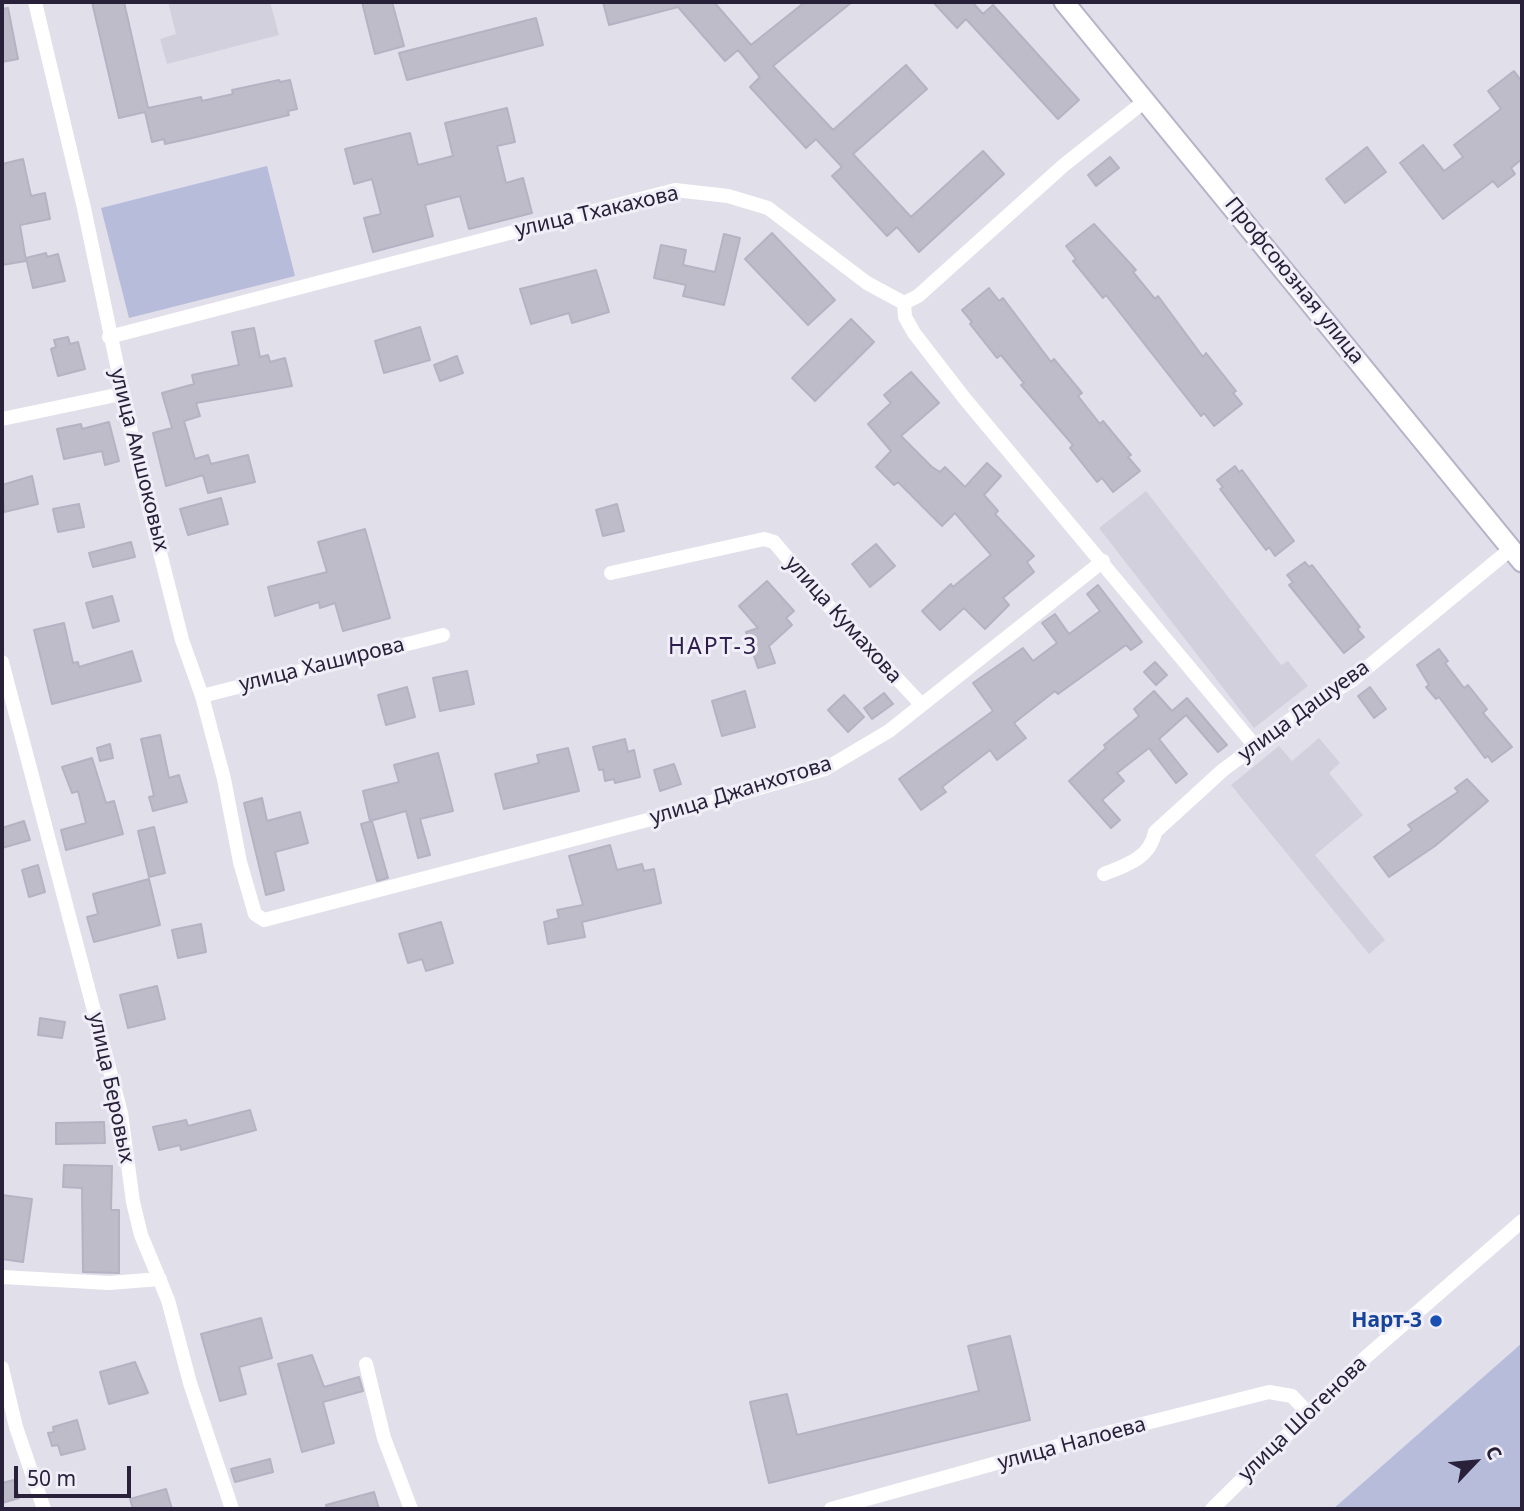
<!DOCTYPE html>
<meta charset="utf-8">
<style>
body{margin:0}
#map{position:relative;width:1524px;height:1511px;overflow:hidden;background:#e1dfea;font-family:"Noto Sans",sans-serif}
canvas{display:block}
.frame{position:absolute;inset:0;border:4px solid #292139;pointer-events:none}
.north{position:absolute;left:1440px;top:1427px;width:70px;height:70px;-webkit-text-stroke:5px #f0eff7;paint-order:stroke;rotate:64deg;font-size:19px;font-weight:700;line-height:28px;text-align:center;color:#292139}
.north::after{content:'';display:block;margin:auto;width:24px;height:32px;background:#292139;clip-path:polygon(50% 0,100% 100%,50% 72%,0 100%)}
.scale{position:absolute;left:14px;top:1466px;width:117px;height:32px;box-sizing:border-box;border:4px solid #292139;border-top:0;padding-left:9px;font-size:21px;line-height:24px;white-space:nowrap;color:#292139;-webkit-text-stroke:5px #f0eff7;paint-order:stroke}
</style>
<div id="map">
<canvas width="1524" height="1511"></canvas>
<div class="frame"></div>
<div class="north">С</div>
<div class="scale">50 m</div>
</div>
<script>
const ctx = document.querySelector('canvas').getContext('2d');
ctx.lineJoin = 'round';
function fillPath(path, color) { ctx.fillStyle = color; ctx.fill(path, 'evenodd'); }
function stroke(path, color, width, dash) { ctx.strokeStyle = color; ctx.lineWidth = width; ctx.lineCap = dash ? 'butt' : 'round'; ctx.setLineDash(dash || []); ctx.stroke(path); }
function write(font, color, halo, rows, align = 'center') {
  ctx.font = font + ' "Noto Sans",sans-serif'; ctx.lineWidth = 6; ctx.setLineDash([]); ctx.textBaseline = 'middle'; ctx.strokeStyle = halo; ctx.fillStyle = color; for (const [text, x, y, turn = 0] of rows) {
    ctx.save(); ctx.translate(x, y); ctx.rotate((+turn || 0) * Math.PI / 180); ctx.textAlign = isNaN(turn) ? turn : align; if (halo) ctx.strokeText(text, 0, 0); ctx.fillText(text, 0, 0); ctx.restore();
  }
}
const built = new Path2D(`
 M168,2H270L279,35L167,64L160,39L176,34Z
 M1146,491L1281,665L1288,661L1308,686L1254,728L1099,528Z
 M1319,738L1340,763L1329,773L1363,815L1315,855L1385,940L1369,954L1231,785L1279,746L1292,761Z`);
const green = new Path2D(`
 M267,166L295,276L129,318L101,208Z
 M1522,1343V1509H1333Z`);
const building = new Path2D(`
 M92,2H124L148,108L201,97L202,101L233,94L232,90L279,80L280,82L290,80L297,109L288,111L289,115L188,139L165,144L164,139L152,142L145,112L119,118Z
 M362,2H392L404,46L375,54Z
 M603,2H714L751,45L805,2H852L773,66L833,130L906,65L927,89L853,154L911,217L983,151L1004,174L919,252L897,227L887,236L832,176L842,167L816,139L806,148L750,87L760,77L738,50L725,61L678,7L609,25Z
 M933,2H972L983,14L993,5L1079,100L1058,119L966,19L957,28Z
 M8,8L18,59L2,62V9Z
 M536,18L543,45L407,80L399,53Z
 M1514,71L1522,82V159L1511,168L1515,174L1498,187L1493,181L1443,219L1400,163L1423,145L1444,171L1463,157L1454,145L1501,109L1488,91Z
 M507,108L515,142L497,146L506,183L523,178L532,213L469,229L460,196L425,205L433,236L373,252L364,218L381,214L372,179L354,184L345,149L410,133L418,165L453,156L445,123Z
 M1367,147L1386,172L1345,203L1326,179Z
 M1110,157L1119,168L1096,186L1088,175Z
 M23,159L31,196L45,193L50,219L20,225L26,261L2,265V164Z
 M1094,224L1136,270L1133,272L1155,299L1158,296L1203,357L1206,353L1236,391L1233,393L1242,404L1214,426L1204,413L1201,416L1106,295L1103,298L1073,261L1076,259L1066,246Z
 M772,233L835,300L808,325L745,259Z
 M724,234L740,238L724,305L683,296L686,285L654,278L661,245L686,250L683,265L715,272Z
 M46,253L47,257L58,254L65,281L33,288L26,258Z
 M596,270L609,312L572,323L569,313L531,324L520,289Z
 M989,288L999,301L1003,298L1051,362L1054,359L1082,393L1078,396L1100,424L1103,421L1131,455L1128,457L1140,471L1113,492L1102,478L1097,482L1070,448L1073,445L1021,385L1024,383L1001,355L997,358L970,324L972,322L962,310Z
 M851,319L874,342L815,401L792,378Z
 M420,327L430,360L384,373L375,341Z
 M254,328L260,357L268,355L270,362L285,358L292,386L196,403L200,416L184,421L195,459L208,455L211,464L248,455L255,482L208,493L203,475L166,486L153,433L172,428L162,393L194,384L192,375L239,365L232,332Z
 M68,337L70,344L78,342L85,369L58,376L51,349L56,347L54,340Z
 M457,356L463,373L440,381L434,365Z
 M911,372L939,403L901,436L932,467L940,472L945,467L965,487L987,463L1001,476L984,495L998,511L995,514L1034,556L1027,562L1034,572L1003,598L1009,605L985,629L964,608L940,630L922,611L951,584L953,587L991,555L955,513L942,526L898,482L894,485L876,467L891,451L868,424L891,403L884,395Z
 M109,422L119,461L105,465L102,451L64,459L57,429L81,424L82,429Z
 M1235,466L1239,472L1242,470L1294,541L1275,556L1269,547L1266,550L1220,489L1223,487L1217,480Z
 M32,476L38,504L4,512L2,485Z
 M221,498L228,524L188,535L180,509Z
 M79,504L84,527L58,532L53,509Z
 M617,504L624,531L603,536L596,510Z
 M365,529L390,618L343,631L335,603L320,608L319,602L275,616L268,587L327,572L318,542Z
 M131,542L135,557L93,567L89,553Z
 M876,544L895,566L870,587L852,564Z
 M1305,562L1309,567L1312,565L1360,627L1357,629L1364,637L1344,653L1289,585L1293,582L1287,575Z
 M767,581L794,611L786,618L792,625L769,646L775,663L758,668L746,632L758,628L739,606Z
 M1098,585L1142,642L1131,650L1126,645L1058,694L1055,691L1014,723L1026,738L997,760L990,750L942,787L946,792L921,810L899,779L993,711L973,683L1023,648L1033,661L1057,643L1042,623L1055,614L1069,634L1100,611L1087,594Z
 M112,596L119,621L93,628L86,603Z
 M64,623L73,663L78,662L79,667L132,651L141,681L52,704L34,630Z
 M1439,649L1448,661L1445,663L1464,688L1468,685L1487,709L1483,713L1512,747L1492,762L1488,756L1485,758L1439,697L1436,699L1426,687L1429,685L1417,665Z
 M1155,662L1167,675L1156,685L1144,672Z
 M467,671L474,704L440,711L433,678Z
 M407,687L415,717L386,725L378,695Z
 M1370,687L1386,709L1374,718L1358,696Z
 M745,691L755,727L722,736L712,701Z
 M1154,691L1172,711L1187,698L1227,745L1218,752L1186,715L1159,739L1187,774L1176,783L1149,748L1117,773L1124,781L1102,800L1120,820L1111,828L1069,781L1106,748L1104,745L1139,716L1134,709Z
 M884,693L893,704L872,719L864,708Z
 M844,695L864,717L848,732L828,710Z
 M160,735L169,778L179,775L187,802L153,811L149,797L154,796L141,739Z
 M625,739L628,752L634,750L640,777L615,783L614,779L605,781L603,769L599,770L593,747Z
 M110,744L113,758L100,761L97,748Z
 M568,748L579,791L504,809L495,774L539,763L537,755Z
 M438,753L453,811L420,819L430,855L418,858L406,811L370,821L363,791L399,782L394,765Z
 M92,758L106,803L114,801L123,834L66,850L61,830L86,823L78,791L72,793L62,767Z
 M674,764L681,784L660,791L654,770Z
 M1467,779L1488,801L1435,846L1389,877L1374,857L1412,830L1408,825L1458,792L1455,788Z
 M262,798L267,821L300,812L308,843L275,852L284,890L266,895L244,803Z
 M24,821L30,840L2,848V828Z
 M372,821L388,878L377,881L361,824Z
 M154,827L165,873L149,877L138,831Z
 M610,845L617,870L642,864L644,871L654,869L661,903L582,922L585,937L548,944L544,922L559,918L557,910L583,905L569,856Z
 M38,865L45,892L29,897L22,870Z
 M149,879L160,925L94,942L87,917L98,914L93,894Z
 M441,922L453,963L426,971L422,959L408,963L399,934Z
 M201,924L206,952L178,958L172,930Z
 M157,986L165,1019L128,1028L120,995Z
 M40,1018L65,1022L62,1038L38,1035Z
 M250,1110L256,1130L181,1150L180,1145L159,1150L153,1127L186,1120L188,1126Z
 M104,1122L105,1143L56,1144V1123Z
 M64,1165L112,1166L111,1210H119V1273L83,1272L82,1188L63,1187Z
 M2,1195L32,1199L23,1262L2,1259Z
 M261,1318L272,1358L239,1367L246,1394L220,1401L201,1334Z
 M1010,1336L1030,1420L769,1483L750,1402L787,1394L797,1435L979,1391L968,1346Z
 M312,1355L324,1387L359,1377L363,1391L323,1402L334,1443L302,1452L278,1364Z
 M135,1362L148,1393L109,1404L100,1372Z
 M77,1420L85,1449L61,1455L58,1445L52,1446L48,1433L54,1432L53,1427Z
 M270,1459L273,1472L235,1482L231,1469Z
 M14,1480L19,1498L2,1503V1483Z
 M166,1489L172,1509H133L130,1499Z
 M374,1492L379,1509H327L326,1505Z`);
const street = new Path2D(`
 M35,2L84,208L138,465L182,640L202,696L224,779L240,862L255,914L264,920L659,817L825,769L889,731L1103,561
 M904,303L905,317L914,333L965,399L1255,746
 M904,303L918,296L1064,165L1145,101
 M109,337L675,190L728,196L768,208L867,283L904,303
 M2,419L121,394
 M611,573L764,539L774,542L823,600L921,704
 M2,662L121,1113L133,1202L141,1235L168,1300L190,1383L232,1509
 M202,696L443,635
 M1104,874C1127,865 1150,858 1155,832L1223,770L1302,711L1351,681L1512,548
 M2,1277L109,1283L160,1279
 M366,1364L384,1438L411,1509
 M2,1368L16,1427L44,1509
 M831,1509L1083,1439L1269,1392L1292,1396L1308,1413
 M1212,1509L1366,1357L1522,1221`);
const secondary = new Path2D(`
 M1064,2L1522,562`);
const markers = [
 [1436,1321,7,"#1a4fb4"]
];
const streetNames = [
 ["улица Тхакахова",597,212,-13],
 ["Профсоюзная улица",1294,281,51],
 ["улица Амшоковых",139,460,76],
 ["улица Кумахова",843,620,48],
 ["улица Хаширова",322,665,-14],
 ["улица Дашуева",1304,711,-36],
 ["улица Джанхотова",741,791,-17],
 ["улица Беровых",111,1088,78],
 ["улица Шогенова",1303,1419,-44],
 ["улица Налоева",1072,1444,-15]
];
const transitNames = [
 ["Нарт-3",1422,1321]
];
const neighbourhoodNames = [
 ["НАРТ-3",713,647]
];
fillPath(built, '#d3d0de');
fillPath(green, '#b8bcdb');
fillPath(building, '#bfbcca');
stroke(building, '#b5b2c3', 2);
stroke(secondary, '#b8b3c9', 23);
stroke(street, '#fff', 14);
stroke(secondary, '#fff', 19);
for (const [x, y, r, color] of markers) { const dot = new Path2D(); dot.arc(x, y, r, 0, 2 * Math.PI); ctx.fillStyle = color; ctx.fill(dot); stroke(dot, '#f0eff7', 2.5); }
write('21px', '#292139', '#f0eff7', streetNames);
write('bold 21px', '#164399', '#f0eff7', transitNames, 'right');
ctx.letterSpacing = '2px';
write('23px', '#2e1d4b', '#f0eff7', neighbourhoodNames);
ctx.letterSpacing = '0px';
</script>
